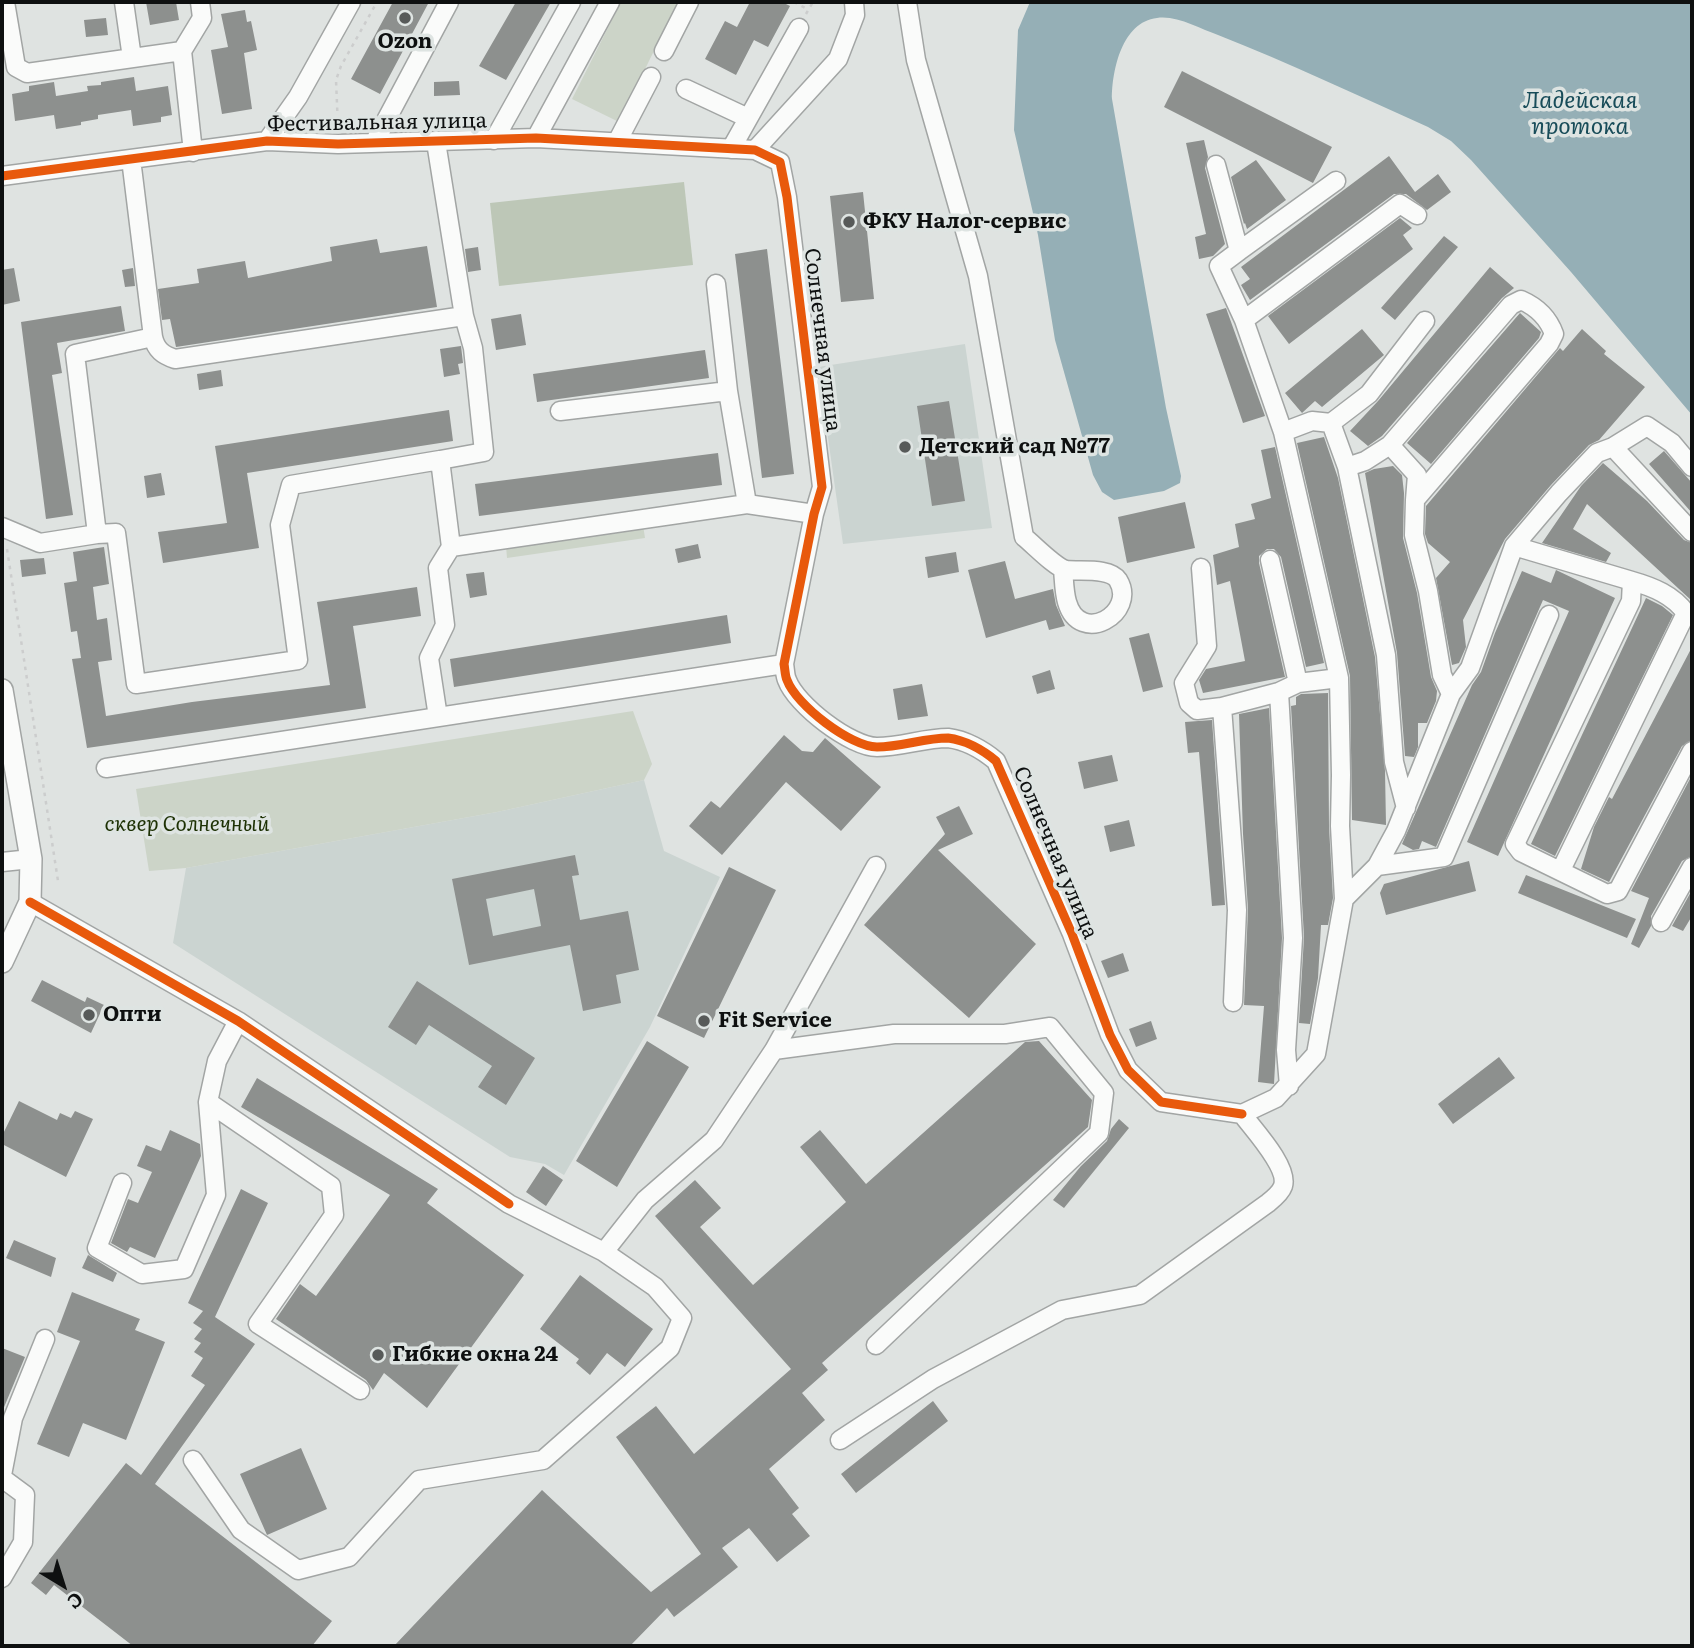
<!DOCTYPE html>
<meta charset="utf-8">
<style>
body{margin:0}
#map{position:relative;width:1694px;height:1648px;overflow:hidden;background:#dfe3e1;font-family:Literata,serif}
canvas{display:block}
.frame{position:absolute;inset:0;border:4px solid #0e1010;pointer-events:none}
.north{position:absolute;left:28px;top:1550px;width:70px;height:70px;-webkit-text-stroke:5px #dee4e2;paint-order:stroke;rotate:142deg;font-size:19px;font-weight:700;line-height:28px;text-align:center;color:#0e1010}
.north::after{content:'';display:block;margin:auto;width:24px;height:32px;background:#0e1010;clip-path:polygon(50% 0,100% 100%,50% 72%,0 100%)}
</style>
<div id="map">
<canvas width="1694" height="1648"></canvas>
<div class="frame"></div>
<div class="north">С</div>
</div>
<script>
const ctx = document.querySelector('canvas').getContext('2d');
ctx.lineJoin = 'round';
function fillPath(path, color) { ctx.fillStyle = color; ctx.fill(path, 'evenodd'); }
function stroke(path, color, width, dash) { ctx.strokeStyle = color; ctx.lineWidth = width; ctx.lineCap = dash ? 'butt' : 'round'; ctx.setLineDash(dash || []); ctx.stroke(path); }
function write(font, color, halo, rows, align = 'center') {
  ctx.font = font + ' Literata,serif'; ctx.lineWidth = 7; ctx.setLineDash([]); ctx.textBaseline = 'middle'; ctx.strokeStyle = halo; ctx.fillStyle = color; for (const [text, x, y, turn = 0] of rows) {
    ctx.save(); ctx.translate(x, y); ctx.rotate((+turn || 0) * Math.PI / 180); ctx.textAlign = isNaN(turn) ? turn : align; if (halo) ctx.strokeText(text, 0, 0); ctx.fillText(text, 0, 0); ctx.restore();
  }
}
const built = new Path2D(`
 M965,344L992,528L843,544L818,367Z
 M644,780L664,851L720,877L650,1027L564,1175L545,1164L510,1157L173,943L186,868L497,812Z`);
const green = new Path2D(`
 M621,2H678L619,122L572,99Z
 M643,525L645,538L507,558L506,546Z
 M633,711L652,764L644,780L497,812L186,868L149,871L136,789Z`);
const forest = new Path2D(`
 M684,182L693,265L499,286L490,203Z`);
const water = new Path2D(`
 M1030,2H1692V415L1571,272L1471,160L1451,141L1428,127C1359,96 1289,63 1218,35C1200,29 1177,15 1157,18C1122,22 1112,70 1112,99L1166,408L1181,476L1180,483L1164,491L1114,500L1102,492L1093,475L1055,340L1038,235L1014,130L1018,30Z`);
const building = new Path2D(`
 M146,2H176L179,20L150,25Z
 M393,2H429L380,94L351,79Z
 M516,2H551L506,80L479,66Z
 M750,2H782L790,6L768,47L754,40L736,75L705,59L725,21L737,27Z
 M245,10L247,22L251,21L257,50L244,53L252,109L222,114L211,50L228,47L221,14Z
 M106,18L108,35L86,37L84,20Z
 M1182,71L1332,147L1313,183L1164,107Z
 M134,77L136,91L168,86L172,115L161,117V122L133,126L131,110L98,115V119L81,122V125L56,129L54,115L15,121L12,94L29,91V86L54,82L56,96L88,91L87,86L101,85V82Z
 M459,81L460,95L434,96V82Z
 M1204,140L1208,157L1205,168L1225,244L1213,256L1199,259L1195,237L1206,234L1186,143Z
 M1389,156L1415,192L1438,174L1451,192L1427,210L1406,194H1394L1250,300L1241,285L1250,279L1241,267Z
 M1256,160L1286,200L1247,229L1245,223L1244,224L1231,177Z
 M863,192L874,299L841,302L830,196Z
 M1400,218L1412,228L1403,235L1413,249L1289,344L1268,316Z
 M1444,236L1458,247L1395,320L1381,308Z
 M377,239L380,253L427,246L437,307L176,347L170,319L162,320L158,289L199,283L197,269L245,261L248,278L332,261L330,247Z
 M478,247L481,270L468,272L465,249Z
 M767,249L794,474L762,478L735,254Z
 M1490,267L1514,288L1502,298L1382,436L1368,446L1350,431L1378,401Z
 M14,268L20,301L2,305V270Z
 M133,268L135,286L125,287L122,270Z
 M121,306L125,331L57,343L62,373L52,375L73,515L46,519L21,322Z
 M1226,308L1265,416L1243,423L1206,314Z
 M1520,313L1541,332L1539,338L1431,464L1407,443Z
 M521,314L526,345L496,350L491,319Z
 M1362,329L1384,355L1322,407L1315,401L1302,413L1285,393Z
 M1582,329L1606,351L1604,354L1645,387L1599,440L1589,445L1551,485L1505,539L1463,620L1466,647L1459,663L1452,665L1436,578L1450,562L1428,543L1425,534L1426,506L1560,348L1563,351Z
 M461,346L463,363L458,364L460,374L444,377L440,349Z
 M705,350L709,378L537,402L533,374Z
 M221,370L223,386L199,390L197,374Z
 M949,401L965,501L932,506L917,406Z
 M449,410L453,441L247,473L259,548L163,563L158,532L227,523L215,446Z
 M1324,437L1338,478L1375,657L1385,771L1386,825L1352,820L1350,676L1297,443Z
 M1275,447L1324,663L1306,667L1281,557L1274,549H1267L1259,556V563L1285,677L1203,693L1199,680L1206,669L1245,661L1230,581L1217,585L1213,555L1239,547L1235,524L1255,519L1251,504L1271,498L1261,450Z
 M1664,451L1692,483V513L1649,464Z
 M718,453L722,485L479,516L475,484Z
 M1603,463L1647,501L1684,540L1692,543V601L1587,504L1573,529L1611,553L1606,562L1542,543L1581,486Z
 M1393,466L1402,475L1404,493L1403,538L1417,593L1431,677L1437,691L1436,701L1427,723H1418V747L1414,757L1405,756L1397,653L1365,473L1374,469Z
 M161,473L165,495L147,498L144,476Z
 M1185,502L1195,548L1127,563L1118,517Z
 M698,544L701,558L678,563L675,549Z
 M104,547L109,584L93,587L97,620L107,618L112,660L98,662L106,716L192,702L330,685L317,602L417,587L421,616L353,626L366,708L87,748L72,659L81,658L77,631L71,632L64,583L77,581L73,552Z
 M956,552L959,572L928,578L925,557Z
 M44,558L46,574L22,577L20,560Z
 M1005,561L1015,599L1053,589L1056,605L1065,626L1049,630L1046,620L986,638L968,570Z
 M1556,570L1615,598L1498,856L1467,842L1569,611L1543,600L1436,847L1422,841L1419,849L1413,850L1402,844L1472,685L1481,672L1495,633L1522,571L1551,583Z
 M484,572L487,595L470,598L466,574Z
 M1646,598L1662,606L1673,615L1555,856L1531,844Z
 M727,615L731,643L454,687L450,659Z
 M1149,633L1163,687L1143,692L1129,638Z
 M1692,647V740L1682,746L1609,882L1581,869L1594,827L1609,797L1612,799Z
 M1050,670L1055,689L1037,694L1032,676Z
 M922,684L928,716L898,720L893,689Z
 M1328,693L1329,827L1333,898L1328,925H1321L1318,978L1310,1024L1299,1023L1304,937L1291,706L1296,705V697L1301,694Z
 M1269,708L1282,938L1274,1084L1258,1082L1264,1006L1244,1005L1248,909L1243,834L1239,714Z
 M1212,720L1225,905L1212,906L1199,752L1188,753L1185,722Z
 M784,735L802,751L813,752L825,738L881,787L841,831L786,782L722,855L689,826L711,801L720,808Z
 M1112,755L1118,781L1084,789L1078,762Z
 M1692,775V856L1682,861L1651,916V926L1639,948L1631,944L1649,898L1631,891Z
 M959,806L973,834L938,850L1036,944L969,1018L864,925L945,834L936,817Z
 M1129,820L1135,846L1110,852L1104,826Z
 M575,855L579,875L572,876L580,920L628,911L639,970L616,975L621,1003L583,1011L570,945L469,965L452,879ZM534,889L541,926L493,936L486,899Z
 M1469,861L1476,891L1386,915L1380,893L1384,884Z
 M729,867L776,890L704,1038L657,1016Z
 M1526,875L1636,919L1627,938L1518,893Z
 M1692,890V916L1683,931L1672,926Z
 M1123,953L1129,971L1108,978L1101,961Z
 M42,980L85,1002L87,997L104,1005L91,1033L31,1001Z
 M417,981L535,1058L506,1105L478,1087L492,1066L429,1025L416,1045L388,1027Z
 M1151,1021L1157,1039L1136,1047L1129,1029Z
 M647,1041L689,1067L617,1187L576,1161Z
 M1039,1041L1092,1100L1088,1127L822,1363L828,1370L802,1393L825,1420L769,1469L799,1508L792,1514L810,1536L777,1562L749,1528L722,1548L738,1567L674,1617L667,1608L630,1646H394L542,1490L651,1592L701,1554L616,1437L656,1406L694,1454L791,1369L655,1216L695,1180L721,1208L700,1227L753,1285L846,1202L800,1147L820,1130L866,1184L1025,1042Z
 M1499,1057L1515,1078L1453,1124L1438,1104Z
 M257,1078L438,1189L427,1203L524,1275L427,1408L384,1373L373,1390L366,1380L276,1319L300,1284L316,1296L390,1195L241,1107Z
 M19,1101L57,1120L60,1113L71,1118L75,1111L93,1119L66,1177L2,1144V1136Z
 M1119,1119L1129,1128L1064,1208L1053,1200L1081,1166L1107,1141L1111,1129Z
 M170,1130L200,1144L201,1156L155,1258L130,1247L127,1252L111,1243L128,1199L138,1203L152,1172L137,1166L146,1145L161,1151Z
 M543,1166L563,1180L546,1206L526,1192Z
 M241,1189L268,1203L215,1317L255,1344L155,1484L332,1621L312,1646H133L54,1585L46,1595L31,1583L126,1463L141,1475L205,1385L191,1376L203,1358L194,1352L201,1343L194,1339L202,1329L193,1323L203,1311L188,1303Z
 M14,1240L56,1258L51,1277L6,1258Z
 M88,1255L117,1273L113,1282L82,1268Z
 M580,1275L653,1329L625,1367L607,1353L590,1375L576,1363L579,1359L540,1329Z
 M72,1292L140,1319L135,1330L165,1342L126,1440L83,1423L69,1457L37,1444L80,1341L57,1332Z
 M2,1348L25,1357L2,1412Z
 M933,1401L948,1421L856,1493L841,1474Z
 M301,1448L327,1509L267,1535L240,1474Z`);
const path = new Path2D(`
 M794,2L809,10
 M806,14L813,2
 M338,128L336,80L341,66L377,2
 M7,549L58,881`);
const minor = new Path2D(`
 M5,2L16,67L27,73L182,51
 M124,2L132,58
 M907,2L916,60L978,276L1024,537C1034,545 1055,567 1066,570C1080,572 1109,567 1118,580C1138,613 1080,647 1067,602C1064,592 1064,579 1063,569
 M664,51L689,2
 M686,89L748,118
 M536,138L610,2
 M494,140L571,2
 M267,141L298,97L351,2
 M436,142L464,316L473,348L484,452L440,460L451,547L438,568L445,625L429,658L438,717
 M617,142L651,77
 M374,143L449,2
 M731,149L799,28
 M755,150L838,59L855,15L854,2
 M193,152L182,51L202,18L200,2
 M131,159L153,337C156,350 163,355 175,359L464,316
 M1216,165L1239,251L1219,266L1244,320L1283,432L1339,678L1341,775L1340,826L1344,899L1316,1054L1276,1098L1242,1114
 M2,176L267,141L338,144L536,138L755,150L780,162L787,197L822,487L814,514L784,664C785,669 785,676 787,680C796,705 851,747 877,747C901,747 924,738 948,738C965,740 983,750 996,761L1072,934L1110,1035L1128,1070L1161,1102L1242,1114
 M1239,251L1336,181
 M716,284L728,391
 M1244,320L1400,204L1417,215
 M153,337L75,354L97,534L116,533L136,684L298,660L280,525L291,485L440,460
 M560,411L728,391L747,504
 M1283,432L1312,421L1331,423
 M1613,447L1692,532
 M1347,467L1365,461L1390,445
 M1415,500L1417,475L1390,445L1511,305L1521,300C1537,307 1548,317 1554,334L1549,344L1415,500L1414,535L1428,591L1442,675L1451,694
 M2,527L40,543L97,534
 M1514,546L1632,581
 M451,547L747,504L814,514
 M1270,560L1298,683
 M1201,568L1207,646L1184,683L1189,703L1197,710L1222,707L1279,692L1298,683L1339,678
 M1279,692L1293,938L1286,1050L1289,1086
 M1222,707L1237,910L1233,1002
 M106,768L784,664
 M1406,808L1394,762L1386,655L1347,467L1331,423L1369,394L1425,321
 M2,862L31,859
 M1377,866L1444,857L1549,615
 M1561,870L1686,613C1673,595 1653,587 1632,581L1631,601L1515,844L1521,852L1607,894L1618,891L1692,751
 M1344,899L1377,866L1396,831L1451,694L1470,668L1514,546L1559,493L1597,453L1613,447L1647,426L1672,443L1692,467
 M30,902L238,1021L509,1204L604,1252L655,1287L682,1318L670,1348L543,1460L419,1480L349,1557L298,1570L241,1530L193,1460
 M1661,922L1692,867
 M238,1021L217,1061L208,1102L331,1186L334,1215L258,1324L360,1390
 M774,1050L894,1034H1005L1050,1027L1104,1093L1099,1133L876,1345
 M122,1183L97,1248L142,1274L184,1269L216,1195L208,1102
 M604,1252L645,1200L714,1140L774,1050L876,866
 M840,1440L933,1379L1062,1310L1140,1295L1268,1203C1273,1199 1281,1192 1283,1186C1289,1167 1253,1129 1242,1114
 M2,1475L13,1418L45,1339
 M2,1478L25,1495L23,1542L2,1578`);
const major = new Path2D(`
 M2,690L31,859L30,902L2,962`);
const cycleway = new Path2D(`
 M2,176L267,141L338,144L536,138L755,150L780,162L787,197L822,487L814,514L784,664C785,669 785,676 787,680C796,705 851,747 877,747C901,747 924,738 948,738C965,740 983,750 996,761L1072,934L1110,1035L1128,1070L1161,1102L1242,1114
 M30,902L238,1021L509,1204`);
const markers = [
 [405,18,7,"#575a59"],
 [849,222,7,"#575a59"],
 [905,447,7,"#575a59"],
 [89,1015,7,"#575a59"],
 [704,1021,7,"#575a59"],
 [378,1355,7,"#575a59"]
];
const poiNames = [
 ["Ozon",405,42,"center"],
 ["ФКУ Налог-сервис",863,222],
 ["Детский сад №77",919,447],
 ["Опти",103,1015],
 ["Fit Service",718,1021],
 ["Гибкие окна 24",392,1355]
];
const streetNames = [
 ["Фестивальная улица",377,123,-1],
 ["Солнечная улица",822,340,83],
 ["Солнечная улица",1055,853,67]
];
const parkNames = [
 ["сквер Солнечный",187,825]
];
const waterNames = [
 ["Ладейская",1580,101],
 ["протока",1580,127]
];
fillPath(built, '#cbd4d1');
fillPath(green, '#ccd4c8');
fillPath(forest, '#bdc7b7');
fillPath(water, '#95afb6');
fillPath(building, '#8d908e');
stroke(minor, '#a2a5a4', 21);
stroke(major, '#a2a5a4', 24);
stroke(path, '#cccdcd', 2.5, [3.5, 5]);
stroke(minor, '#fafbfa', 18);
stroke(major, '#fafbfa', 21);
stroke(cycleway, '#e8590c', 9);
for (const [x, y, r, color] of markers) { const dot = new Path2D(); dot.arc(x, y, r, 0, 2 * Math.PI); ctx.fillStyle = color; ctx.fill(dot); stroke(dot, '#dee4e2', 2.5); }
write('bold 21px', '#0e1010', '#dee4e2', poiNames, 'left');
write('21px', '#0e1010', '#dee4e2', streetNames);
write('italic 21px', '#1d3104', '#dee4e2', parkNames);
write('italic 23px', '#184c59', '#dee4e2', waterNames);
</script>
